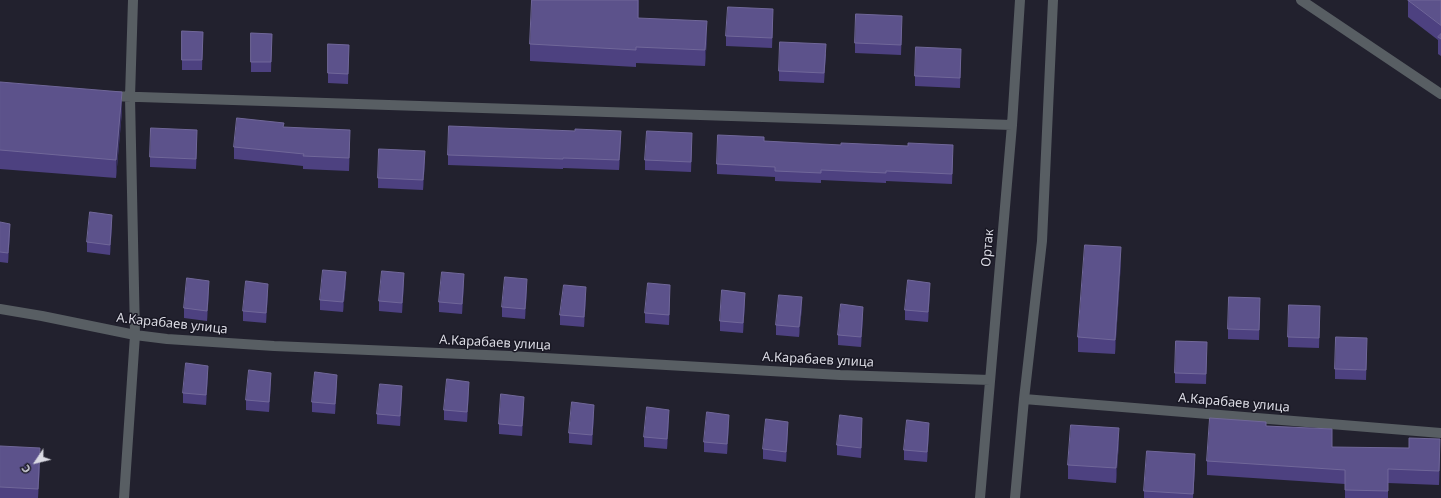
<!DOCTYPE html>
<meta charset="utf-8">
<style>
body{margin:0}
#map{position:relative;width:1441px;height:498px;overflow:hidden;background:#22212e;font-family:"Noto Sans",sans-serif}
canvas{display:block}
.north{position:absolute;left:16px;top:442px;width:40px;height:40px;-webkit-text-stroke:3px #191824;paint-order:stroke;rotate:235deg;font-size:11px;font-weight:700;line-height:16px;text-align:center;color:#dadae3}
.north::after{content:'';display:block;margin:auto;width:14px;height:18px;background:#dadae3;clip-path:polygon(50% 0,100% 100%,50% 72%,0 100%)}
</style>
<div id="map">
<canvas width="1441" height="498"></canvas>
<div class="north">С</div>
</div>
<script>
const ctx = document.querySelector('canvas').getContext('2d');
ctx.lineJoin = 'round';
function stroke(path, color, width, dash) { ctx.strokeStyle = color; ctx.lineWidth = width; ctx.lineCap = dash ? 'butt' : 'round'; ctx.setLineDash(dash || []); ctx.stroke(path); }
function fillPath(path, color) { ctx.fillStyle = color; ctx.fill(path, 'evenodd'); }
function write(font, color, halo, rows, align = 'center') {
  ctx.font = font + ' "Noto Sans",sans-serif'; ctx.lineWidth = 3; ctx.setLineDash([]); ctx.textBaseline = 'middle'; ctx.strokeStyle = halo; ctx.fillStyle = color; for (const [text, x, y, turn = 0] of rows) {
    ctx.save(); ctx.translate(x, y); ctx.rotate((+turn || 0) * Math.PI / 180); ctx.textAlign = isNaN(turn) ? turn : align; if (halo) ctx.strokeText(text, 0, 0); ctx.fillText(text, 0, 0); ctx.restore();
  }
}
const minor = new Path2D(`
 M1301,0L1441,94
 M108,96L1012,125
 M0,309L42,316L135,335L167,339L274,346L510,356L840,375L990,380
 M1024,399L1441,433
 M124,498L135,335L130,97L133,0
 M980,498L1012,125L1020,0
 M1015,498L1024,399L1042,241L1053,0`);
const wall = new Path2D(`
 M639,0L638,18L707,38L705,66L636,63V67L530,61V44Z
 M1408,0H1441V56L1438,54V40L1408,17Z
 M773,19L772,48L726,46V36Z
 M902,26L901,55L855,53V43Z
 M182,31L203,32L202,70H182Z
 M251,33L272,34L271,72H251Z
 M328,44L349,45L348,84L328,83Z
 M826,54L824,83L779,81V71Z
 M961,59L960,88L915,86V76Z
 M0,82L122,111L116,178L0,169Z
 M284,127L350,142L349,171L303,169V166L234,159V147Z
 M197,140L196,169L150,167V157Z
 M621,141L619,170L563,168V169L448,165V155Z
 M764,141L953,155L952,184L886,181V183L821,180V183L775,181V177L717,174V164Z
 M692,143L691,172L645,170V160Z
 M425,161L423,190L378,188V178Z
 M0,222L10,234L8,263L0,262Z
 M112,225L110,255L87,252V242Z
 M1121,262L1115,354L1078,352V337Z
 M346,282L343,312L320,310V300Z
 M404,283L402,313L379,311V301Z
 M464,284L462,314L439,312V302Z
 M527,289L525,319L502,317V307Z
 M209,291L207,321L184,318V308Z
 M930,293L928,322L905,320V310Z
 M268,294L266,323L243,321V311Z
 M670,295L669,325L645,323V313Z
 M586,298L584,327L560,325V315Z
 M745,303L743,333L720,331V321Z
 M802,307L799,337L776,335V325Z
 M1260,308L1259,340L1228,339V329Z
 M1320,316L1319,348L1288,347V337Z
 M863,317L861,347L838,345V335Z
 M1367,348L1366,380L1335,379V369Z
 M1207,352L1206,384L1175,383V373Z
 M208,376L206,405L183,403V393Z
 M271,383L269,412L246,410V400Z
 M337,385L335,414L312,412V402Z
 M469,392L467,422L444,420V410Z
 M402,396L400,426L377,424V414Z
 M524,407L522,436L499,434V424Z
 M594,415L592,445L569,443V433Z
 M669,420L667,449L644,447V437Z
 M729,425L727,454L704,452V442Z
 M1266,426L1332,447L1440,453L1439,485L1388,483V498H1345V484L1207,475V461Z
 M862,428L861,458L837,455V445Z
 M788,432L786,462L763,459V449Z
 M929,433L927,462L904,460V450Z
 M1119,442L1116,483L1068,479V465Z
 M0,446L40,466L38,498H0Z
 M1195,468L1193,498H1144V491Z`);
const shadedWall = new Path2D(`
 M638,0H639L638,34Z
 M707,21V38L705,66V50Z
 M122,92V111L116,178V160Z
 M197,130V140L196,169V159Z
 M621,131V141L619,170V160Z
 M425,151V161L423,190V180Z
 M112,215V225L110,255V245Z
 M10,224V234L8,263V253Z
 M1121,247V262L1115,354V340Z
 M346,272V282L343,312V302Z
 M404,273V283L402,313V303Z
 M464,274V284L462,314V304Z
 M527,279V289L525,319V309Z
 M209,281V291L207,321V311Z
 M930,283V293L928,322V312Z
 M268,284V294L266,323V313Z
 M670,285V295L669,325V315Z
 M586,287V298L584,327V317Z
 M745,293V303L743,333V323Z
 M802,297V307L799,337V327Z
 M863,307V317L861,347V337Z
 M208,366V376L206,405V395Z
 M271,373V383L269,412V402Z
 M337,375V385L335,414V404Z
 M469,382V392L467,422V412Z
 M402,386V396L400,426V416Z
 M524,397V407L522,436V426Z
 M594,405V415L592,445V435Z
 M669,410V420L667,449V439Z
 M729,415V425L727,454V444Z
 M862,418V428L861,458V448Z
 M788,422V432L786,462V452Z
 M929,423V433L927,462V452Z
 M1119,428V442L1116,483V468Z
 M1440,439V453L1439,485V471Z
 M40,448V466L38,498Z
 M1195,454V468L1193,498Z`);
const building = new Path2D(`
 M532,0H638V18L707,21L705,50L636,47V50L530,44Z
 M1408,0H1441V25Z
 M728,7L773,9L772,38L726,36Z
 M856,14L902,16L901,45L855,43Z
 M182,31L203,32L202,60H182Z
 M251,33L272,34L271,62H251Z
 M1441,34V39L1438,37Z
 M780,42L826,44L824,73L779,71Z
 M328,44L349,45L348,74L328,73Z
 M916,47L961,49L960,78L915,76Z
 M0,82L122,92L116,160L0,150Z
 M237,118L284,123L283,127L350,130L349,158L303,156L304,154L234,147Z
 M449,126L575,131V129L621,131L619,160L563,158V159L448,155Z
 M151,128L197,130L196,159L150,157Z
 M647,131L692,133L691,162L645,160Z
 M718,135L764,137V141L841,145V143L908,146V143L953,145L952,174L886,171V173L821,170V173L775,171V167L717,164Z
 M379,149L425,151L423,180L378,178Z
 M90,212L112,215L110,245L87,242Z
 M0,222L10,224L8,253L0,252Z
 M1085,245L1121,247L1115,340L1078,337Z
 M323,270L346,272L343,302L320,300Z
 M382,271L404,273L402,303L379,301Z
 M442,272L464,274L462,304L439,302Z
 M505,277L527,279L525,309L502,307Z
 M187,278L209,281L207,311L184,308Z
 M908,280L930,283L928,312L905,310Z
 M246,281L268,284L266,313L243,311Z
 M648,283L670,285L669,315L645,313Z
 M564,285L586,287L584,317L560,315Z
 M722,290L745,293L743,323L720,321Z
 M779,295L802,297L799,327L776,325Z
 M1229,297L1260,298L1259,330L1228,329Z
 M841,304L863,307L861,337L838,335Z
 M1289,305L1320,306L1319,338L1288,337Z
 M1336,337L1367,338L1366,370L1335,369Z
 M1176,341L1207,342L1206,374L1175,373Z
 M186,363L208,366L206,395L183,393Z
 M249,370L271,373L269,402L246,400Z
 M315,372L337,375L335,404L312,402Z
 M447,379L469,382L467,412L444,410Z
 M380,384L402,386L400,416L377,414Z
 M501,394L524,397L522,426L499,424Z
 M572,402L594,405L592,435L569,433Z
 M647,407L669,410L667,439L644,437Z
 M707,412L729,415L727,444L704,442Z
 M840,415L862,418L861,448L837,445Z
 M1210,418L1266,422V426L1332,429V447L1409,448V438L1440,439L1439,471L1388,469V491L1345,490V470L1207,461Z
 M766,419L788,422L786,452L763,449Z
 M907,420L929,423L927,452L904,450Z
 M1071,425L1119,428L1116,468L1068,465Z
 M0,446L40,448L38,489L0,487Z
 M1147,451L1195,454L1193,494L1144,491Z`);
const streetNames = [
 ["Ортак",988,248,-85],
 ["А.Карабаев улица",172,324,6],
 ["А.Карабаев улица",495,343,3],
 ["А.Карабаев улица",818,360,3],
 ["А.Карабаев улица",1234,403,5]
];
stroke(minor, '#585e63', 10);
fillPath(wall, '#4d4180');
fillPath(shadedWall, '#352e5b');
fillPath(building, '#5c528b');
stroke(building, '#706799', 1);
write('13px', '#dadae3', '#191824', streetNames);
</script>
